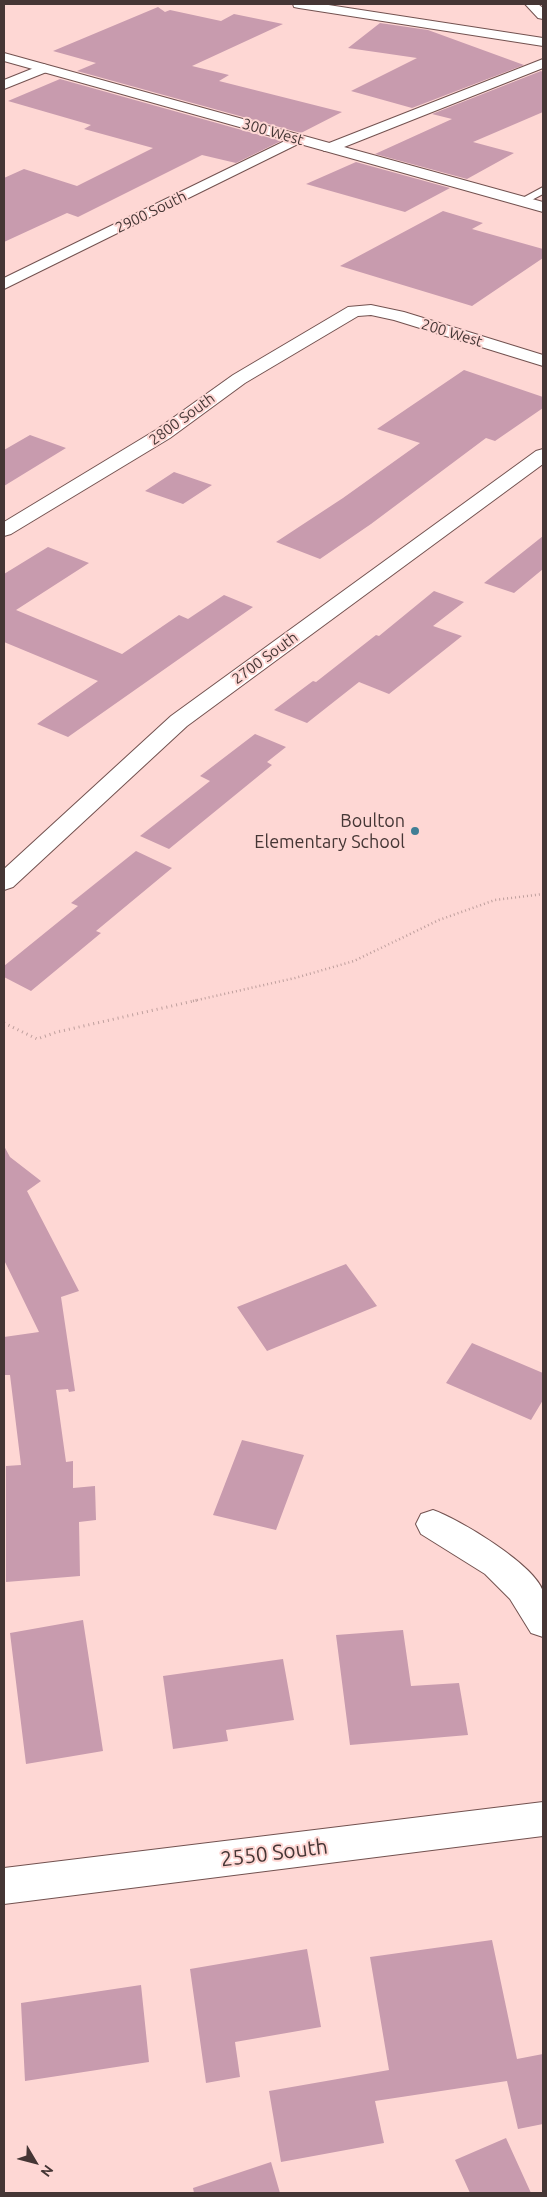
<!DOCTYPE html>
<style>
body{margin:0}
#map{position:relative;width:547px;height:2197px;overflow:hidden;background:#fed7d4;font-family:Ubuntu,sans-serif}
canvas{display:block}
.frame{position:absolute;inset:0;border:5px solid #453635;pointer-events:none}
.north{position:absolute;left:10px;top:2137px;width:50px;height:50px;-webkit-text-stroke:4px #fed7d4;paint-order:stroke;rotate:127deg;font-size:14px;font-weight:700;line-height:20px;text-align:center;color:#453635}
.north::after{content:'';display:block;margin:auto;width:18px;height:22px;background:#453635;clip-path:polygon(50% 0,100% 100%,50% 72%,0 100%)}
</style>
<div id="map">
<canvas width="547" height="2197"></canvas>
<div class="frame"></div>
<div class="north">N</div>
</div>
<script>
const ctx = document.querySelector('canvas').getContext('2d');
ctx.lineJoin = 'round';
function fillPath(path, color) { ctx.fillStyle = color; ctx.fill(path, 'evenodd'); }
function stroke(path, color, width, dash) { ctx.strokeStyle = color; ctx.lineWidth = width; ctx.lineCap = dash ? 'butt' : 'round'; ctx.setLineDash(dash || []); ctx.stroke(path); }
function write(font, color, halo, rows, align = 'center') {
  ctx.font = font + ' Ubuntu,sans-serif'; ctx.lineWidth = 4; ctx.setLineDash([]); ctx.textBaseline = 'middle'; ctx.strokeStyle = halo; ctx.fillStyle = color; for (const [text, x, y, turn = 0] of rows) {
    ctx.save(); ctx.translate(x, y); ctx.rotate((+turn || 0) * Math.PI / 180); ctx.textAlign = isNaN(turn) ? turn : align; if (halo) ctx.strokeText(text, 0, 0); ctx.fillText(text, 0, 0); ctx.restore();
  }
}
const building = new Path2D(`
 M158,7L165,12L170,10L221,21L234,14L283,24L192,66L229,75L219,81L342,112L301,133L77,71L96,63L53,51Z
 M380,23L428,30L524,65L412,108L351,91L417,58L348,48Z
 M541,71L543,72V112L473,142L514,153L467,179L375,154L452,119L432,114Z
 M60,79L281,141L236,163L202,155L78,217L67,213L4,242V178L24,169L77,186L153,148L84,129L91,125L8,101Z
 M356,162L450,188L405,212L306,184Z
 M443,211L483,223L472,229L543,249V258L472,306L340,266Z
 M464,370L543,397V408L495,441L486,438L371,524L320,559L276,542L343,498L420,443L377,429Z
 M30,435L66,448L4,486V450Z
 M174,472L212,485L183,504L145,491Z
 M543,536V569L514,593L484,583Z
 M48,547L89,563L16,610L122,654L179,615L188,619L224,595L253,607L68,737L37,724L98,681L4,642V574Z
 M434,591L464,602L433,626L462,636L389,694L359,682L307,723L274,710L313,681L316,682L376,635L379,636Z
 M255,734L286,747L267,762L272,765L169,849L140,836L210,781L200,776Z
 M136,851L172,868L96,931L101,933L31,991L4,977V966L78,906L71,903Z
 M4,1146L10,1157L41,1181L27,1191L79,1291L61,1297L75,1391L69,1392L68,1389L56,1390L66,1462L73,1461V1488L95,1486L96,1520L79,1522L80,1576L6,1582V1466L21,1465L10,1375H4V1337L39,1332L4,1260Z
 M346,1264L377,1306L267,1351L237,1307Z
 M472,1343L543,1373V1400L531,1420L446,1383Z
 M242,1440L304,1455L276,1530L213,1515Z
 M83,1620L103,1751L26,1764L10,1633Z
 M403,1630L411,1686L459,1683L468,1735L350,1745L336,1635Z
 M283,1659L294,1720L226,1730L228,1741L173,1749L163,1676Z
 M492,1940L517,2059L543,2054V2124L518,2129L507,2081L375,2101L384,2143L281,2162L269,2091L389,2070L370,1957Z
 M307,1949L321,2027L235,2042L240,2077L206,2083L190,1969Z
 M141,1985L149,2062L25,2081L21,2003Z
 M506,2138L531,2193H470L455,2160Z
 M271,2162L280,2193H194L193,2188Z`);
const pathFar1 = new Path2D(`
 M193,1001L295,978L354,961L439,920L495,900L543,894`);
const path = new Path2D(`
 M4,1023L37,1039L57,1032L198,1000`);
const service = new Path2D(`
 M543,187V194L526,203H518L517,201Z`);
const minor = new Path2D(`
 M293,4H322L543,38V46L299,8L294,7Z
 M525,4H538L543,8V19L538,18Z
 M543,59V68L334,151H324L322,148L324,145Z
 M44,64L51,68L49,71L4,89V80Z
 M297,135L302,136L304,139L302,142L4,289V278Z
 M371,305L404,312L543,355V366L394,320L371,315L358,316L245,383L170,438L11,534L4,536V522L156,430L233,375L348,307Z
 M543,449V464L187,726L13,887L4,890V869L171,716L536,451Z
 M433,1510C459,1519 534,1564 543,1591C546,1599 543,1627 543,1637L531,1633L510,1599L485,1574L421,1534L416,1524L421,1514Z
 M543,1802V1836L4,1904V1868Z`);
const tertiary = new Path2D(`
 M4,53L543,202V212L4,61Z`);
const markers = [
 [415,831,5,"#417e95"]
];
const farStreetnames = [
 ["300 West",273,132,16],
 ["2900 South",151,212,-26],
 ["200 West",452,333,17],
 ["2800 South",182,419,-36],
 ["2700 South",265,658,-36]
];
const poiNames = [
 ["Boulton",405,821],
 ["Elementary School",405,842]
];
const nearStreetnames = [
 ["2550 South",274,1853,-7]
];
fillPath(building, '#c89bae');
stroke(service, '#735250', 2);
stroke(minor, '#735250', 2);
stroke(tertiary, '#735250', 2);
stroke(pathFar1, '#be9f9d', 2.5, [1, 3]);
stroke(path, '#be9f9d', 3, [1, 4]);
fillPath(service, '#fff');
fillPath(minor, '#fff');
fillPath(tertiary, '#fff');
for (const [x, y, r, color] of markers) { const dot = new Path2D(); dot.arc(x, y, r, 0, 2 * Math.PI); ctx.fillStyle = color; ctx.fill(dot); stroke(dot, '#fed7d4', 2); }
write('15px', '#453635', '#fed7d4', farStreetnames);
write('18px', '#453635', '#fed7d4', poiNames, 'right');
write('21px', '#453635', '#fed7d4', nearStreetnames);
</script>
